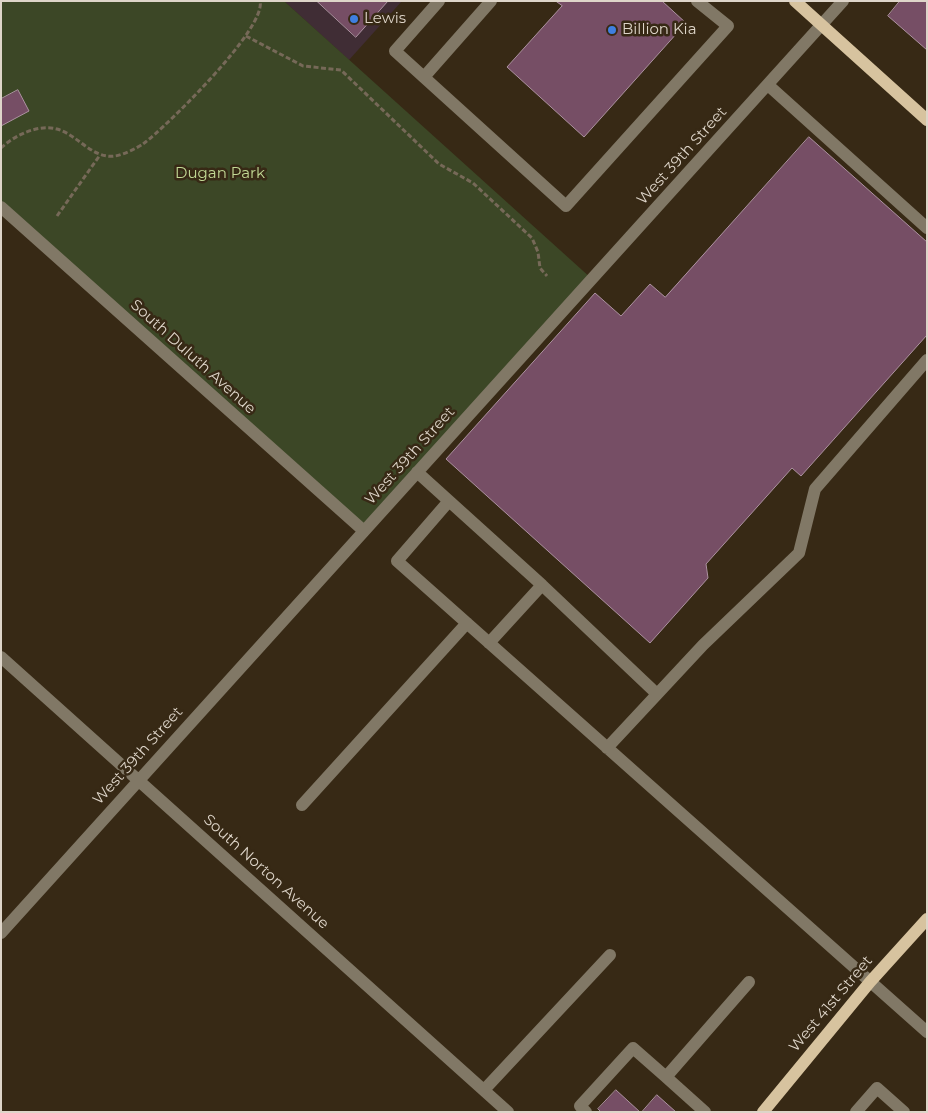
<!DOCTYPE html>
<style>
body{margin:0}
#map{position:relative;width:928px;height:1113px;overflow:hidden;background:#372915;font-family:Montserrat,sans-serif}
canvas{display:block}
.frame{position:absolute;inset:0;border:2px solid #ded5c9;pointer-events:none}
</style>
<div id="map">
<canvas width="928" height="1113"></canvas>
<div class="frame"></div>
</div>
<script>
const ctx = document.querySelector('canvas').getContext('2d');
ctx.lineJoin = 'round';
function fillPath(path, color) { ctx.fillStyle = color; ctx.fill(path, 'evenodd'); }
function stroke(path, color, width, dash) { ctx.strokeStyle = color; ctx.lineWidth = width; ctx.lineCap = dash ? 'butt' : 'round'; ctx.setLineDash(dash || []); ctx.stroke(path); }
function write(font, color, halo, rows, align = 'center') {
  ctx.font = font + ' Montserrat,sans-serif'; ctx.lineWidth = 5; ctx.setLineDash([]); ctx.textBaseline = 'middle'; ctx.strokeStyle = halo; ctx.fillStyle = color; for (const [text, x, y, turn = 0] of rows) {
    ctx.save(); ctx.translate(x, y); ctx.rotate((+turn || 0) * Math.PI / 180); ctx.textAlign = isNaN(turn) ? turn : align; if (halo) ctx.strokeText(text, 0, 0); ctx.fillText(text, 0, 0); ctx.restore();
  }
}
const commercial = new Path2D(`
 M284,1H402L349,60Z`);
const green = new Path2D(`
 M1,1H284L592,279L364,531L1,207Z`);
const building = new Path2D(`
 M317,1H388L356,37Z
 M556,1H662L686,23L584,137L507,67L562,6Z
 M900,1H927V50L888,16Z
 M18,90L29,111L1,126V99Z
 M809,137L927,242V335L801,476L792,468L706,564L708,578L650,643L446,459L595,293L621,316L650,284L665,297Z
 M616,1090L640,1112H601L598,1109Z
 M657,1095L676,1112H642Z`);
const path = new Path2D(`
 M246,36L303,66L341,70L439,164L473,183L532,238L538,252L540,268L547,276
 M1,148C15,135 38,124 57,129C78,135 92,159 115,156C123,155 137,148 143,144C166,127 267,28 260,1
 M57,216L100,155`);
const minor = new Path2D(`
 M439,1L395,51L566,206L728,26L697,1
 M424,77L491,1
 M768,85L927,228
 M1,207L364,531
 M417,472L542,585L657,694
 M449,501L397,561L927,1032
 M489,643L542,585
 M1,657L508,1112
 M607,748L703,645L799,553L815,489L927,360
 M302,805L467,623
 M1,933L843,1
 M484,1090L610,955
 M586,1112L580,1106L633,1048L666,1077
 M705,1112L666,1077L749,982
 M856,1112L877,1088L904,1112`);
const major = new Path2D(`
 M795,1L927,120
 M763,1112L870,982L927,919`);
const markers = [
 [354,19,5,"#3f7fe0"],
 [612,30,5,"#3f7fe0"]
];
const poiNames = [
 ["Lewis",364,19],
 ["Billion Kia",622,30]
];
const streetNames = [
 ["West 39th Street",682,156,-48],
 ["South Duluth Avenue",193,357,42],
 ["West 39th Street",410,456,-48],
 ["West 39th Street",138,756,-48],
 ["South Norton Avenue",266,872,42],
 ["West 41st Street",831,1004,-50]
];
const parkNames = [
 ["Dugan Park",220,174]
];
fillPath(commercial, '#402d35');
fillPath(green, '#3c4726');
fillPath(building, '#764e65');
stroke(building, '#ac92a0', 1);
stroke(path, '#766958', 3, [5, 2.5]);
stroke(minor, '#817866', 12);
stroke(major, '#d7c39f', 12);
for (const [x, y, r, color] of markers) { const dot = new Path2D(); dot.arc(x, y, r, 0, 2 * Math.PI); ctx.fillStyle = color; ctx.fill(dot); stroke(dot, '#372915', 2); }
write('15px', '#ded5c9', '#372915', poiNames, 'left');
write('15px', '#ded5c9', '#372915', streetNames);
write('15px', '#c2d995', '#372915', parkNames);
</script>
